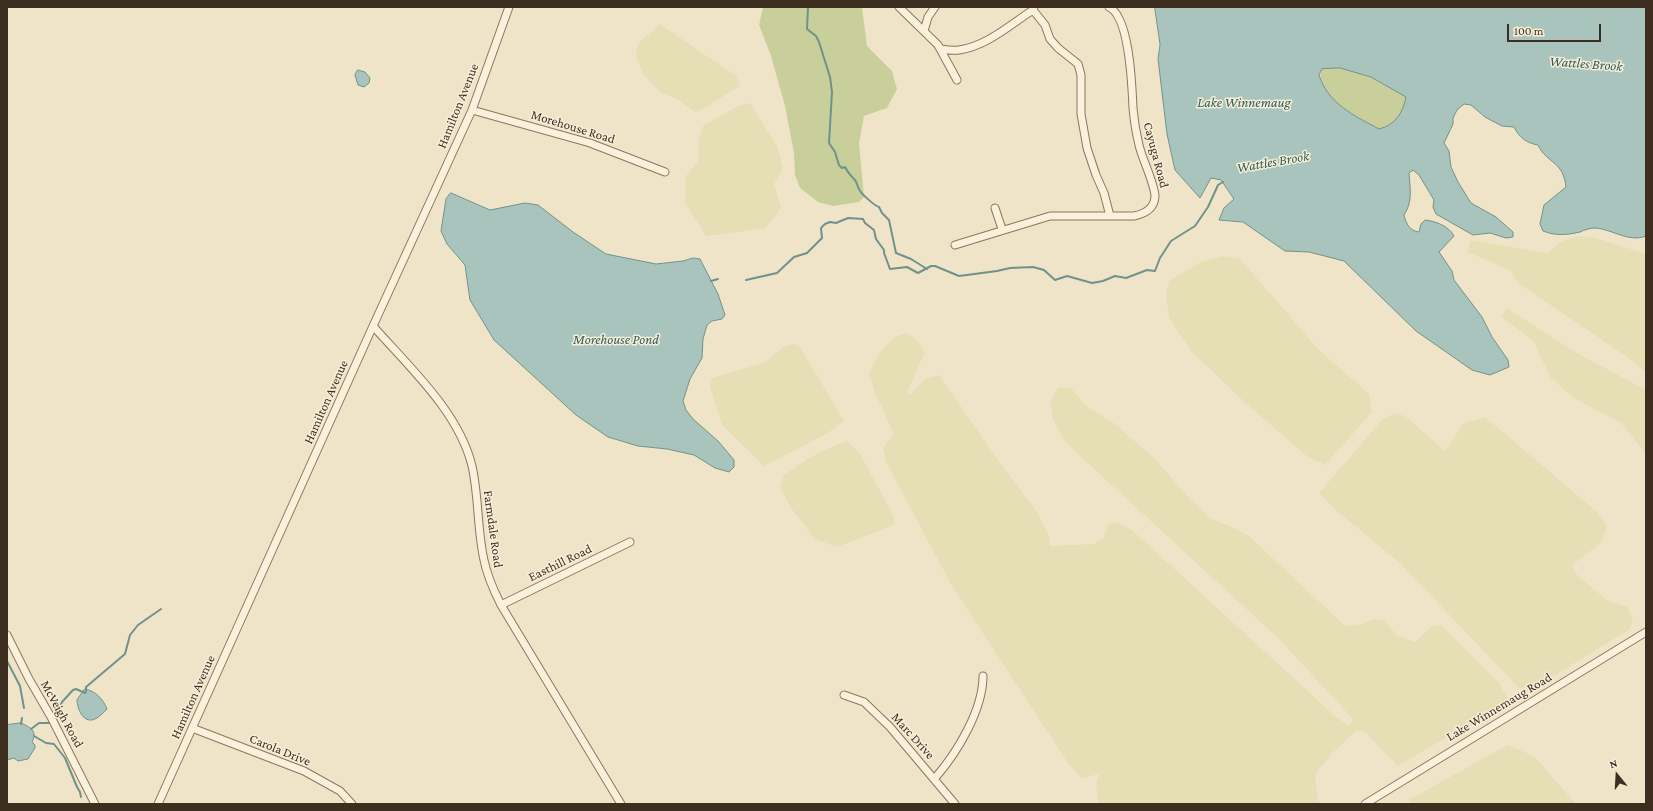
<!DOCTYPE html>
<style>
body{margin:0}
#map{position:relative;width:1653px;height:811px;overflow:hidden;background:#f0e4c8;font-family:"Crimson Pro",serif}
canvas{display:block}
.frame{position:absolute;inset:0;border:8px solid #3d2e20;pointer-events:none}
.north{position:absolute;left:1597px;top:755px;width:40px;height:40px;-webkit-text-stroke:3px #f7eed8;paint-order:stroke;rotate:342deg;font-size:11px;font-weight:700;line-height:16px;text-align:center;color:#3d2e20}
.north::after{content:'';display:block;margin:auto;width:14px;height:18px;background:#3d2e20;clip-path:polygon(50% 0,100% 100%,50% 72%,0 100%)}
.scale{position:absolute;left:1507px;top:24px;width:94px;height:18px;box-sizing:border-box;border:2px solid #3d2e20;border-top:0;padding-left:5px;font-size:12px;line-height:14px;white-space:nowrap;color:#3d2e20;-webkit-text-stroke:3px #f7eed8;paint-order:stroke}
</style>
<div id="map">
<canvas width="1653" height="811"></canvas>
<div class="frame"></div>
<div class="north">N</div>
<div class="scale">100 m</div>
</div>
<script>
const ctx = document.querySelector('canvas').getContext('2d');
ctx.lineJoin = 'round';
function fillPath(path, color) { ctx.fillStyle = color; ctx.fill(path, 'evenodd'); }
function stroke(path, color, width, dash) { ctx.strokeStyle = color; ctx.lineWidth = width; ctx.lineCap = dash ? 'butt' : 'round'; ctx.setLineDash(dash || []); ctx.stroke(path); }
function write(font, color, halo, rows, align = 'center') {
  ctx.font = font + ' "Crimson Pro",serif'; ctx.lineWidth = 3; ctx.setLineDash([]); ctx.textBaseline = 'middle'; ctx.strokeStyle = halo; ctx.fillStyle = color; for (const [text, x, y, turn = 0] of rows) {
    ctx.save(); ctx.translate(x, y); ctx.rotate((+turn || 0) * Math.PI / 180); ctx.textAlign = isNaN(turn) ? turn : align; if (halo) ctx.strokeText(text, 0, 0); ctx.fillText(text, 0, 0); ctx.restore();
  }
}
const farmland = new Path2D(`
 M660,24L736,76L740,86L696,113L677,99L660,92L643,74L636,56L638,44Z
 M750,103L777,146L783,168L774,184L781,208L765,228L726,234L706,236L685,203V177L698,162L699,140L703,126L736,107Z
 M1580,236L1596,238L1646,254V372L1627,357L1518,283L1510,270L1467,252L1471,240L1547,253L1562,241Z
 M1223,256L1240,259L1319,350L1369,394L1372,412L1325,465L1308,457L1251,408L1192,352L1169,318L1166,293L1169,281L1201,262Z
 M1507,308L1573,351L1646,390V454L1621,423L1572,397L1550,377L1534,342L1501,316Z
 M906,333L918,341L925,352L908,390L909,396L925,379L939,375L1000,463L1037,512L1049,536L1050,546L1094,544L1103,539L1108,525L1117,522L1133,531L1335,716L1349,726L1353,719L1279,639L1066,443L1052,418L1051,399L1058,388H1071L1085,405L1115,424L1154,458L1187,496L1211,519L1232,527L1249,536L1345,626L1359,625L1374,619L1384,621L1398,636L1415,642L1431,627L1441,625L1499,683L1508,699L1501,705L1398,766L1365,732L1357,730L1330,755L1315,775L1318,800L1321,804H1099L1096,784L1099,774L1081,778L1068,763L952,586L886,462L883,448L894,434L875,393L869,374L878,355L894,337Z
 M793,344L800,347L844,421L828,433L764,466L722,425L710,386L712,378L764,363L784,347Z
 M1395,413L1405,416L1445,451L1464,423L1485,417L1596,511L1607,527L1600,544L1572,565L1577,575L1608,601L1627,607L1633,619L1630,629L1529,691L1518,687L1401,564L1337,511L1319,493L1382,420Z
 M847,441L859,452L894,517V525L837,547L815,539L791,508L780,487L784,475L809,458L836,445Z
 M1507,745L1534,756L1576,804H1413L1409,800Z`);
const green = new Path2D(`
 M763,7H862L867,46L892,71L897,89L887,108L864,116L859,143L864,197L859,202L833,206L818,202L800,188L795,175L794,153L785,106L771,56L759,25Z
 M1340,68L1371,77L1406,97C1403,113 1395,125 1379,129C1361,119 1311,95 1322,69Z`);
const water = new Path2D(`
 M1155,7H1646V236C1629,243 1612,229 1595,228C1590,228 1584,230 1580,232C1567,235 1555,236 1543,231L1540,224L1544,205L1566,187C1563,160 1547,164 1538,145C1526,143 1519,137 1514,127L1502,126L1485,117L1471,105L1464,104L1457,110L1453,118V124L1444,143L1449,151L1451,167L1458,182L1471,203L1496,217L1513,232V237L1506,238L1490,233L1473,235L1436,214L1433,207L1434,200L1419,175L1413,170L1409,173C1410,188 1413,202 1404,215C1406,224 1410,231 1419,232L1421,224L1425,220C1435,221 1449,226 1454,236L1439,252L1452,271L1454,280L1482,317L1492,337L1508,360L1509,367L1490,375L1472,370L1416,331L1344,261L1309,252L1285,251L1243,222L1219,220L1224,208L1234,199L1221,180L1211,178L1200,198L1175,170L1167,134L1158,59L1160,45ZM1340,68L1371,77L1406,97C1403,113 1395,125 1379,129C1355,116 1328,104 1319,75L1322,69Z
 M358,70L365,72L370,78L369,83L364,87L358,85L355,75Z
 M451,193L490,210L525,203L538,205L573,232L606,254L656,264L683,261L693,258L700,259L718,294L725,315L722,319L712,321L707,325L703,339L702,358L690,379L683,401L686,410L693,419L718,441L734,460V467L729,472L715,468L694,455L667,449L638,446L608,437L576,415L494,340L470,300L465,265L447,244L441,231L446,199Z
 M85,689C96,691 103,699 107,709C104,712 100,716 97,718C84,726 77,709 77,700Z
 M21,723C30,727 38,731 32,742L35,745V748L28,759L18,761L14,758L7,760V725Z`);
const stream = new Path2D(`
 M808,7L807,29L816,36L819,42L830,77L832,92L829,143L835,152L839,165L842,168L845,167C848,173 851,176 855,180C857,182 857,186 859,189C860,193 875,206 879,207L882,213L889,220L896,253L911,259L927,269
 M746,280L777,273L794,257L807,253L822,238L821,228L825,224L830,222L836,223L848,218L863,219L865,223L874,230L876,239L884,250V253L890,269L907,267L918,273L931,266H935L959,276L997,271L1010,268L1033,267L1044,270L1055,280L1067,276L1092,283L1103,281L1115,276L1126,278L1147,270L1155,271L1160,258L1171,241L1195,226L1208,207L1218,185L1223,182
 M711,281L718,279
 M7,661L20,686L24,708
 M58,717L59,709L62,702L73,690L76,689L85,693L86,691V687L125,654L130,635L138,625L161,609
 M21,724L22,718
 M31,729L39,723H49
 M34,736L46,743L54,744L65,758L77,787L80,792L81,797`);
const minor = new Path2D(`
 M899,7L938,45L957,80
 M1033,10L1045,25L1050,39L1058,48L1078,64L1081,75V114L1087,148L1096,175L1104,193L1110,216
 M924,31L928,17L935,7
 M941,49C947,50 953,51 959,50C987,46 1011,24 1033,10L1034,7
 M472,110L590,143L665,172
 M995,208L1002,229
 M955,245L1050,216H1134C1144,214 1154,209 1155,197C1155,184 1142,159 1139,145C1136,133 1134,120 1133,108C1132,87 1130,17 1109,7
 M373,326C409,367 459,412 472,466C479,497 477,529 484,560C487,576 494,591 501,605L621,804
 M501,605L630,542
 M7,635L29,679L51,717L95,804
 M844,695L864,702L890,727L955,804
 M192,728L304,771L340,791L352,804
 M935,778C957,753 983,710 983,676
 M158,804L373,326L472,110L509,7
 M1365,804L1646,632`);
const streetNames = [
 ["Hamilton Avenue",458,106,-68],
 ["Morehouse Road",573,127,17],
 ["Cayuga Road",1156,155,75],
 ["Hamilton Avenue",326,402,-66],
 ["Farmdale Road",493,529,82],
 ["Easthill Road",560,563,-26],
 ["Hamilton Avenue",193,697,-66],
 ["Lake Winnemaug Road",1499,707,-31],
 ["McVeigh Road",62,714,61],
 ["Marc Drive",913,736,48],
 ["Carola Drive",280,750,22]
];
const waterNames = [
 ["Wattles Brook",1586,64,4],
 ["Lake Winnemaug",1244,103],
 ["Wattles Brook",1273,162,-10],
 ["Morehouse Pond",616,340]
];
fillPath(farmland, '#e6deb5');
fillPath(green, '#c9cf9b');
fillPath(water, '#a9c4bc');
stroke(water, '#6f938a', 1);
stroke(stream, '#6f938a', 2);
stroke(minor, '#8d765c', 9);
stroke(minor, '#faf1dc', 7);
write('13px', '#3d2e20', '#f7eed8', streetNames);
write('italic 14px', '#2f5d5a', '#f7eed8', waterNames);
</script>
